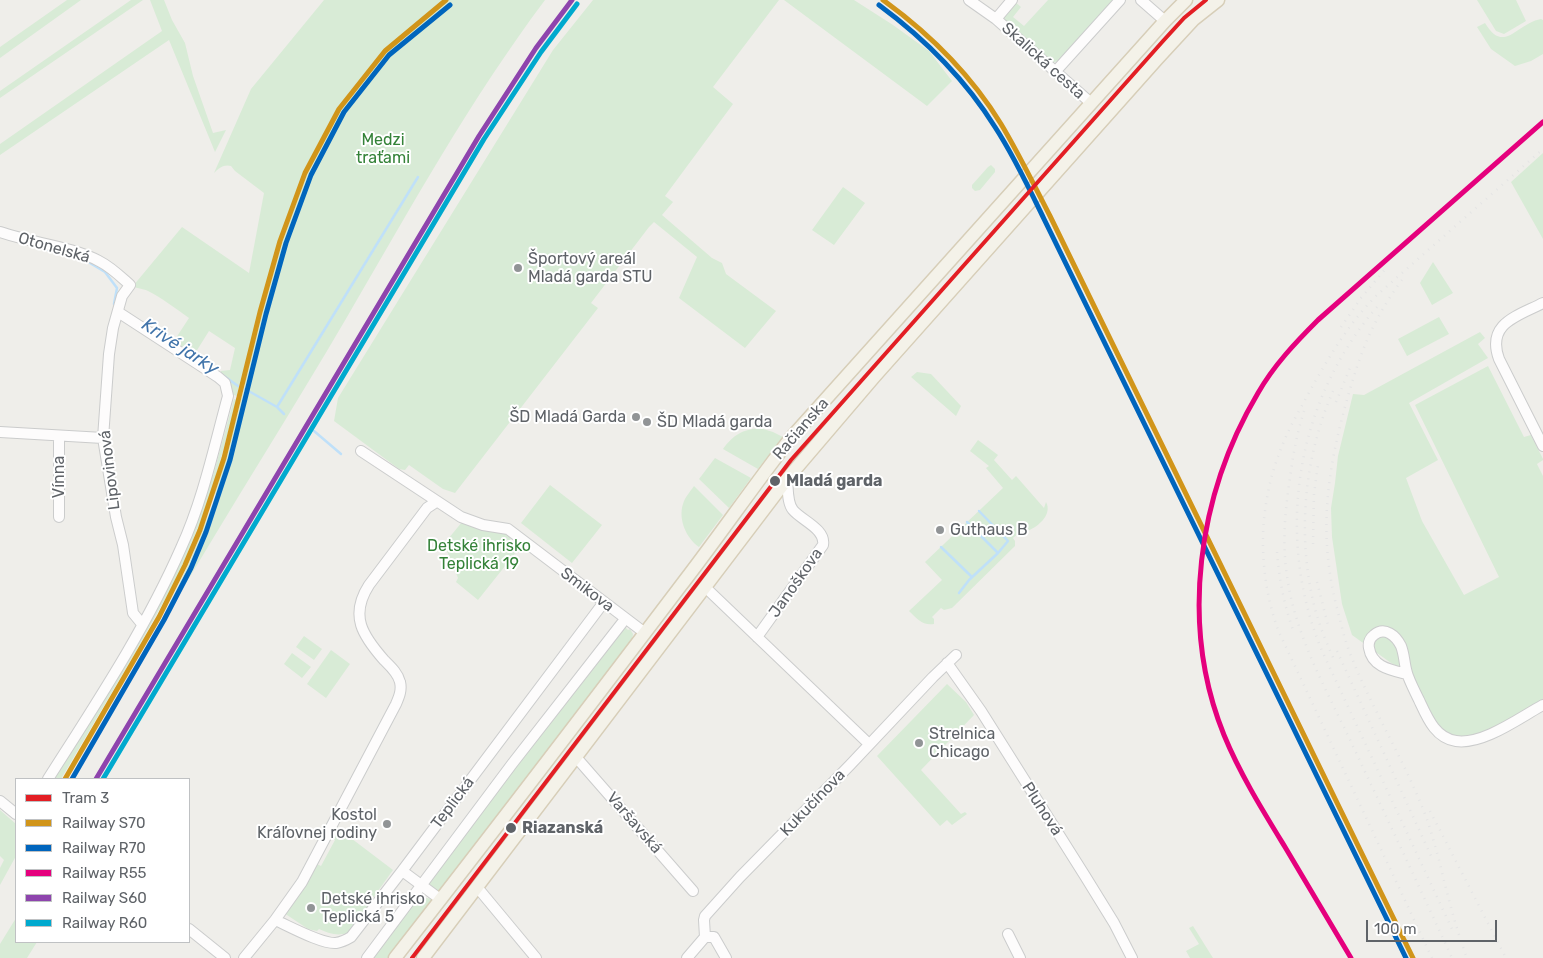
<!DOCTYPE html>
<meta charset="utf-8">
<style>
body{margin:0}
#map{position:relative;width:1543px;height:958px;overflow:hidden;background:#efeeea;font-family:Rubik,sans-serif}
canvas{display:block}
.legend{position:absolute;left:15px;top:778px;width:175px;height:165px;box-sizing:border-box;background:#fff;border:1px solid #bfc1c3;margin:0;padding:6px 9px;list-style:none;font-size:15px;color:#5f6368}
.legend li{display:flex;align-items:center;gap:10px;height:25px}
.legend b{width:25px;border:1px solid #bfc1c3}
.scale{position:absolute;left:1366px;top:920px;width:131px;height:22px;box-sizing:border-box;border:2px solid #5f6368;border-top:0;padding-left:6px;font-size:15px;line-height:18px;white-space:nowrap;color:#5f6368;-webkit-text-stroke:4px #fff;paint-order:stroke}
</style>
<div id="map">
<canvas width="1543" height="958"></canvas>
<ul class="legend">
<li><b style="height:6px;background:#e31e24"></b>Tram 3</li>
<li><b style="height:6px;background:#d1951a"></b>Railway S70</li>
<li><b style="height:6px;background:#0065bd"></b>Railway R70</li>
<li><b style="height:6px;background:#e5007d"></b>Railway R55</li>
<li><b style="height:6px;background:#8e44ad"></b>Railway S60</li>
<li><b style="height:6px;background:#00a9ce"></b>Railway R60</li>
</ul>
<div class="scale">100 m</div>
</div>
<script>
const ctx = document.querySelector('canvas').getContext('2d');
ctx.lineJoin = 'round';
function fillPath(path, color) { ctx.fillStyle = color; ctx.fill(path, 'evenodd'); }
function stroke(path, color, width, dash) { ctx.strokeStyle = color; ctx.lineWidth = width; ctx.lineCap = dash ? 'butt' : 'round'; ctx.setLineDash(dash || []); ctx.stroke(path); }
function write(font, color, halo, rows, align = 'center') {
  ctx.font = font + ' Rubik,sans-serif'; ctx.lineWidth = 4; ctx.setLineDash([]); ctx.textBaseline = 'middle'; ctx.strokeStyle = halo; ctx.fillStyle = color; for (const [text, x, y, turn = 0] of rows) {
    ctx.save(); ctx.translate(x, y); ctx.rotate((+turn || 0) * Math.PI / 180); ctx.textAlign = isNaN(turn) ? turn : align; if (halo) ctx.strokeText(text, 0, 0); ctx.fillText(text, 0, 0); ctx.restore();
  }
}
const green = new Path2D(`
 M67,0H81L0,58V47Z
 M131,0H143L0,98V91Z
 M150,0H164L172,20L185,43L193,76L213,133L226,130L215,152L169,40L0,155V144L162,31Z
 M324,0H545C470,100 410,209 347,317C291,413 230,508 174,604L170,603L189,563L214,501L216,495L215,494L245,385L240,383L237,396L231,394L221,377V371L230,370L235,348L209,331L194,355L174,341L189,318C175,308 162,298 148,291C142,288 137,289 133,286L182,227L249,273L264,193L235,171L231,166C224,164 219,168 214,173L251,89Z
 M593,0H779L713,87L733,104L665,196L673,202L662,215L712,258L722,263L726,274L776,311L745,348L679,298L697,257L654,222L649,227L591,303L598,308L455,493L443,489L409,465L405,470L399,469L334,421L338,398L553,50Z
 M784,0H854L893,25L929,51L952,81L927,106Z
 M1048,0H1115L1060,60L1052,63L1003,19V15L1014,1L1021,7L1013,17L1024,26Z
 M1477,0H1516L1526,21L1504,34L1496,31Z
 M1541,19L1543,20V54L1531,61L1515,66L1491,49L1477,27L1485,23C1504,55 1517,23 1541,19Z
 M1543,153V239L1511,182Z
 M991,165L995,169V172L980,190L975,191L972,188V185L988,167Z
 M843,187L865,203L834,245L812,230Z
 M1433,262L1453,293L1432,305L1420,283Z
 M1439,317L1449,334L1407,356L1398,339Z
 M1480,332L1485,338L1478,344L1488,358L1409,403L1438,460L1406,478L1422,521L1464,595L1499,577L1415,405L1488,366L1524,437L1531,435L1543,459V460L1537,464L1543,476V702L1477,736L1455,737L1438,727L1422,696L1413,674L1391,663L1352,635L1342,604L1332,537L1331,508L1335,483L1338,456L1353,394L1364,395Z
 M917,372L931,374L961,406L956,416L911,377Z
 M234,399L237,400L215,480L204,513L178,576L135,653L61,779H52L141,632L209,474L213,476Z
 M760,428L773,432L783,437L758,469L723,449C734,434 742,430 760,428Z
 M978,440L998,455L994,460L1012,480L1016,476L1044,508L1046,502C1053,515 1037,528 1025,532L1022,530L1013,538L1015,541V546L952,608L944,610L941,608L932,617L934,619V624C923,626 917,619 909,611L942,580L925,562L1003,488L986,468L989,466L970,451Z
 M715,458L751,478L729,508L699,479Z
 M550,485L602,525L572,563L521,523Z
 M694,486L723,515L699,547C686,538 678,519 683,504C685,497 690,492 694,486Z
 M462,522L507,534L512,537L507,543L517,551L478,600L456,582L458,578L444,544Z
 M623,625L628,630L630,629L633,634L632,640L438,894L429,886V882Z
 M304,636L322,649L314,660L296,647Z
 M331,650L350,664L326,698L307,684Z
 M292,653L311,667L302,678L284,664Z
 M947,684L966,702L974,715L921,770L961,814L965,812L967,814L952,825L947,820L940,826L877,756Z
 M0,810L16,824V856L0,885V868L4,860L0,856Z
 M335,826L393,870L348,933C337,936 330,934 319,929L317,931L308,929L284,913L307,883L315,863L321,866L335,840L329,836Z
 M417,897L435,899L390,958H370Z
 M16,918V942H37L27,958H0V944Z
 M1193,926L1213,958H1190L1186,951L1199,944L1189,928Z`);
const stream = new Path2D(`
 M44,249L68,255
 M85,260L105,272L117,288L114,304
 M224,376L238,386
 M245,389L277,407
 M284,414L277,407L418,177
 M314,431L341,454
 M967,522L998,553
 M941,547L972,577
 M959,593L969,580L998,553L1008,541L979,511`);
const minor = new Path2D(`
 M969,0L996,19L1091,103
 M1141,0L1165,21
 M996,19L1012,0
 M1055,72L1120,0
 M0,232C31,243 71,246 99,261C111,267 120,276 130,285L122,296L113,328L109,354L103,438L116,517L123,545L133,613L142,624
 M1543,303C1518,316 1486,323 1499,359L1543,446
 M0,432L103,438
 M59,436V517
 M361,451L461,517L483,525L508,529L645,633
 M705,587L869,744
 M757,637L823,545C826,529 801,520 793,510C787,503 788,488 787,479
 M947,663L981,711L1085,876L1114,923L1132,958
 M1407,674C1391,670 1372,667 1369,648C1368,643 1370,638 1374,635C1385,626 1396,636 1401,646C1405,656 1404,666 1408,676C1411,684 1415,692 1419,700C1427,717 1435,738 1456,741C1483,745 1519,718 1543,705
 M575,756L693,891
 M48,779C95,705 145,630 181,548C203,500 214,447 228,396L225,383L218,377L118,312
 M0,801L16,814
 M405,873L436,896
 M477,887L536,958
 M275,920C289,926 321,944 336,943C342,942 346,940 351,937L402,871L604,602
 M189,929L225,958
 M1008,934L1020,958
 M705,937H714L726,958
 M244,958L275,920L302,882L396,704C399,697 402,690 400,682C398,673 390,666 384,660C363,636 349,616 369,585L427,508L436,502
 M367,958L512,764L622,623
 M687,958L705,937L704,920L705,916L740,877L850,765L933,677L956,655`);
const major = new Path2D(`
 M395,958C491,835 585,712 679,588C717,539 752,488 790,439L1165,21L1186,0
 M423,958L787,479L874,377L1157,59L1194,19L1218,0`);
const rail = new Path2D(`
 M1402,280C1371,322 1360,354 1346,403C1326,477 1318,537 1338,612C1341,624 1344,636 1348,648C1369,704 1401,754 1423,809C1430,826 1434,843 1439,860C1447,893 1455,926 1467,958
 M1377,307C1296,401 1274,535 1322,651L1452,929
 M1341,327L1361,298L1387,267
 M1333,391C1304,458 1297,534 1314,605C1319,625 1327,644 1335,662
 M1336,402L1350,368
 M1304,411C1297,433 1293,455 1290,478C1285,511 1282,543 1287,576C1295,635 1326,689 1351,742C1385,814 1419,886 1452,958
 M1313,544L1314,494L1318,465
 M1277,552C1279,579 1284,604 1293,630
 M1317,582L1328,625
 M1337,651L1433,860
 M1430,811L1506,958
 M1432,958L1278,630C1256,567 1258,500 1285,439C1292,422 1302,406 1311,389C1330,355 1349,323 1377,295L1543,149`);
const rail1 = new Path2D(`
 M883,0C930,34 971,75 1001,124C1019,154 1034,185 1050,216L1413,958
 M65,779L159,617L185,565L200,530L224,458L260,312L280,241L305,173L339,109L385,51L446,0`);
const rail2 = new Path2D(`
 M879,5C925,39 965,79 995,127C1014,156 1029,188 1044,219L1406,958
 M72,779L164,620L191,568L206,532L230,460L266,314L286,243L311,175L344,112L389,55L450,5`);
const rail3 = new Path2D(`
 M1351,958C1329,921 1307,884 1285,847C1263,811 1240,774 1224,735C1179,624 1198,494 1258,393C1274,365 1296,342 1318,320L1543,122`);
const rail4 = new Path2D(`
 M96,779L479,136L536,48L572,0`);
const rail5 = new Path2D(`
 M103,779L484,139L541,52L577,4`);
const tram1 = new Path2D(`
 M412,958L791,460L1163,41L1184,18L1206,0`);
const markers = [
 [518,268,5,"#919496"],
 [636,417,5,"#919496"],
 [647,422,5,"#919496"],
 [775,481,6,"#5f6368"],
 [940,530,5,"#919496"],
 [919,743,5,"#919496"],
 [387,824,5,"#919496"],
 [511,828,6,"#5f6368"],
 [311,908,5,"#919496"]
];
const streetNames = [
 ["Skalická cesta",1043,61,42],
 ["Otonelská",54,248,16],
 ["Račianska",801,429,-49],
 ["Lipovinová",110,470,-97],
 ["Vínna",59,477,-90],
 ["Janoškova",796,583,-55],
 ["Smikova",587,590,37],
 ["Teplická",453,803,-53],
 ["Kukučínova",813,803,-46],
 ["Pluhová",1042,809,57],
 ["Varšavská",634,823,49]
];
const parkNames = [
 ["Medzi",383,140],
 ["traťami",383,158],
 ["Detské ihrisko",479,546],
 ["Teplická 19",479,564]
];
const poiNames = [
 ["Športový areál",528,259],
 ["Mladá garda STU",528,277],
 ["ŠD Mladá Garda",626,417,"right"],
 ["ŠD Mladá garda",657,422],
 ["Guthaus B",950,530],
 ["Strelnica",929,734],
 ["Chicago",929,752],
 ["Kostol",377,815,"right"],
 ["Kráľovnej rodiny",377,833,"right"],
 ["Detské ihrisko",321,899],
 ["Teplická 5",321,917]
];
const stopNames = [
 ["Mladá garda",786,481],
 ["Riazanská",522,828]
];
const waterNames = [
 ["Krivé jarky",180,347,33]
];
fillPath(green, '#d8ebd6');
stroke(stream, '#bfe0f9', 2.5);
stroke(minor, '#cbcccc', 12);
stroke(major, '#d7ceb8', 15);
stroke(minor, '#fdfcfc', 10);
stroke(major, '#f4f2e9', 12);
stroke(rail, '#e4e4e4', 2.5, [1, 6]);
stroke(rail1, '#d1951a', 5);
stroke(rail2, '#0065bd', 5);
stroke(rail3, '#e5007d', 5);
stroke(rail4, '#8e44ad', 5);
stroke(rail5, '#00a9ce', 5);
stroke(tram1, '#e31e24', 4);
for (const [x, y, r, color] of markers) { const dot = new Path2D(); dot.arc(x, y, r, 0, 2 * Math.PI); ctx.fillStyle = color; ctx.fill(dot); stroke(dot, '#fff', 2); }
write('16px', '#5f6368', '#fff', streetNames);
write('16px', '#348238', '#fff', parkNames);
write('16px', '#5f6368', '#fff', poiNames, 'left');
write('bold 16px', '#5f6368', '#fff', stopNames, 'left');
write('italic 18px', '#4174aa', '#fff', waterNames);
</script>
